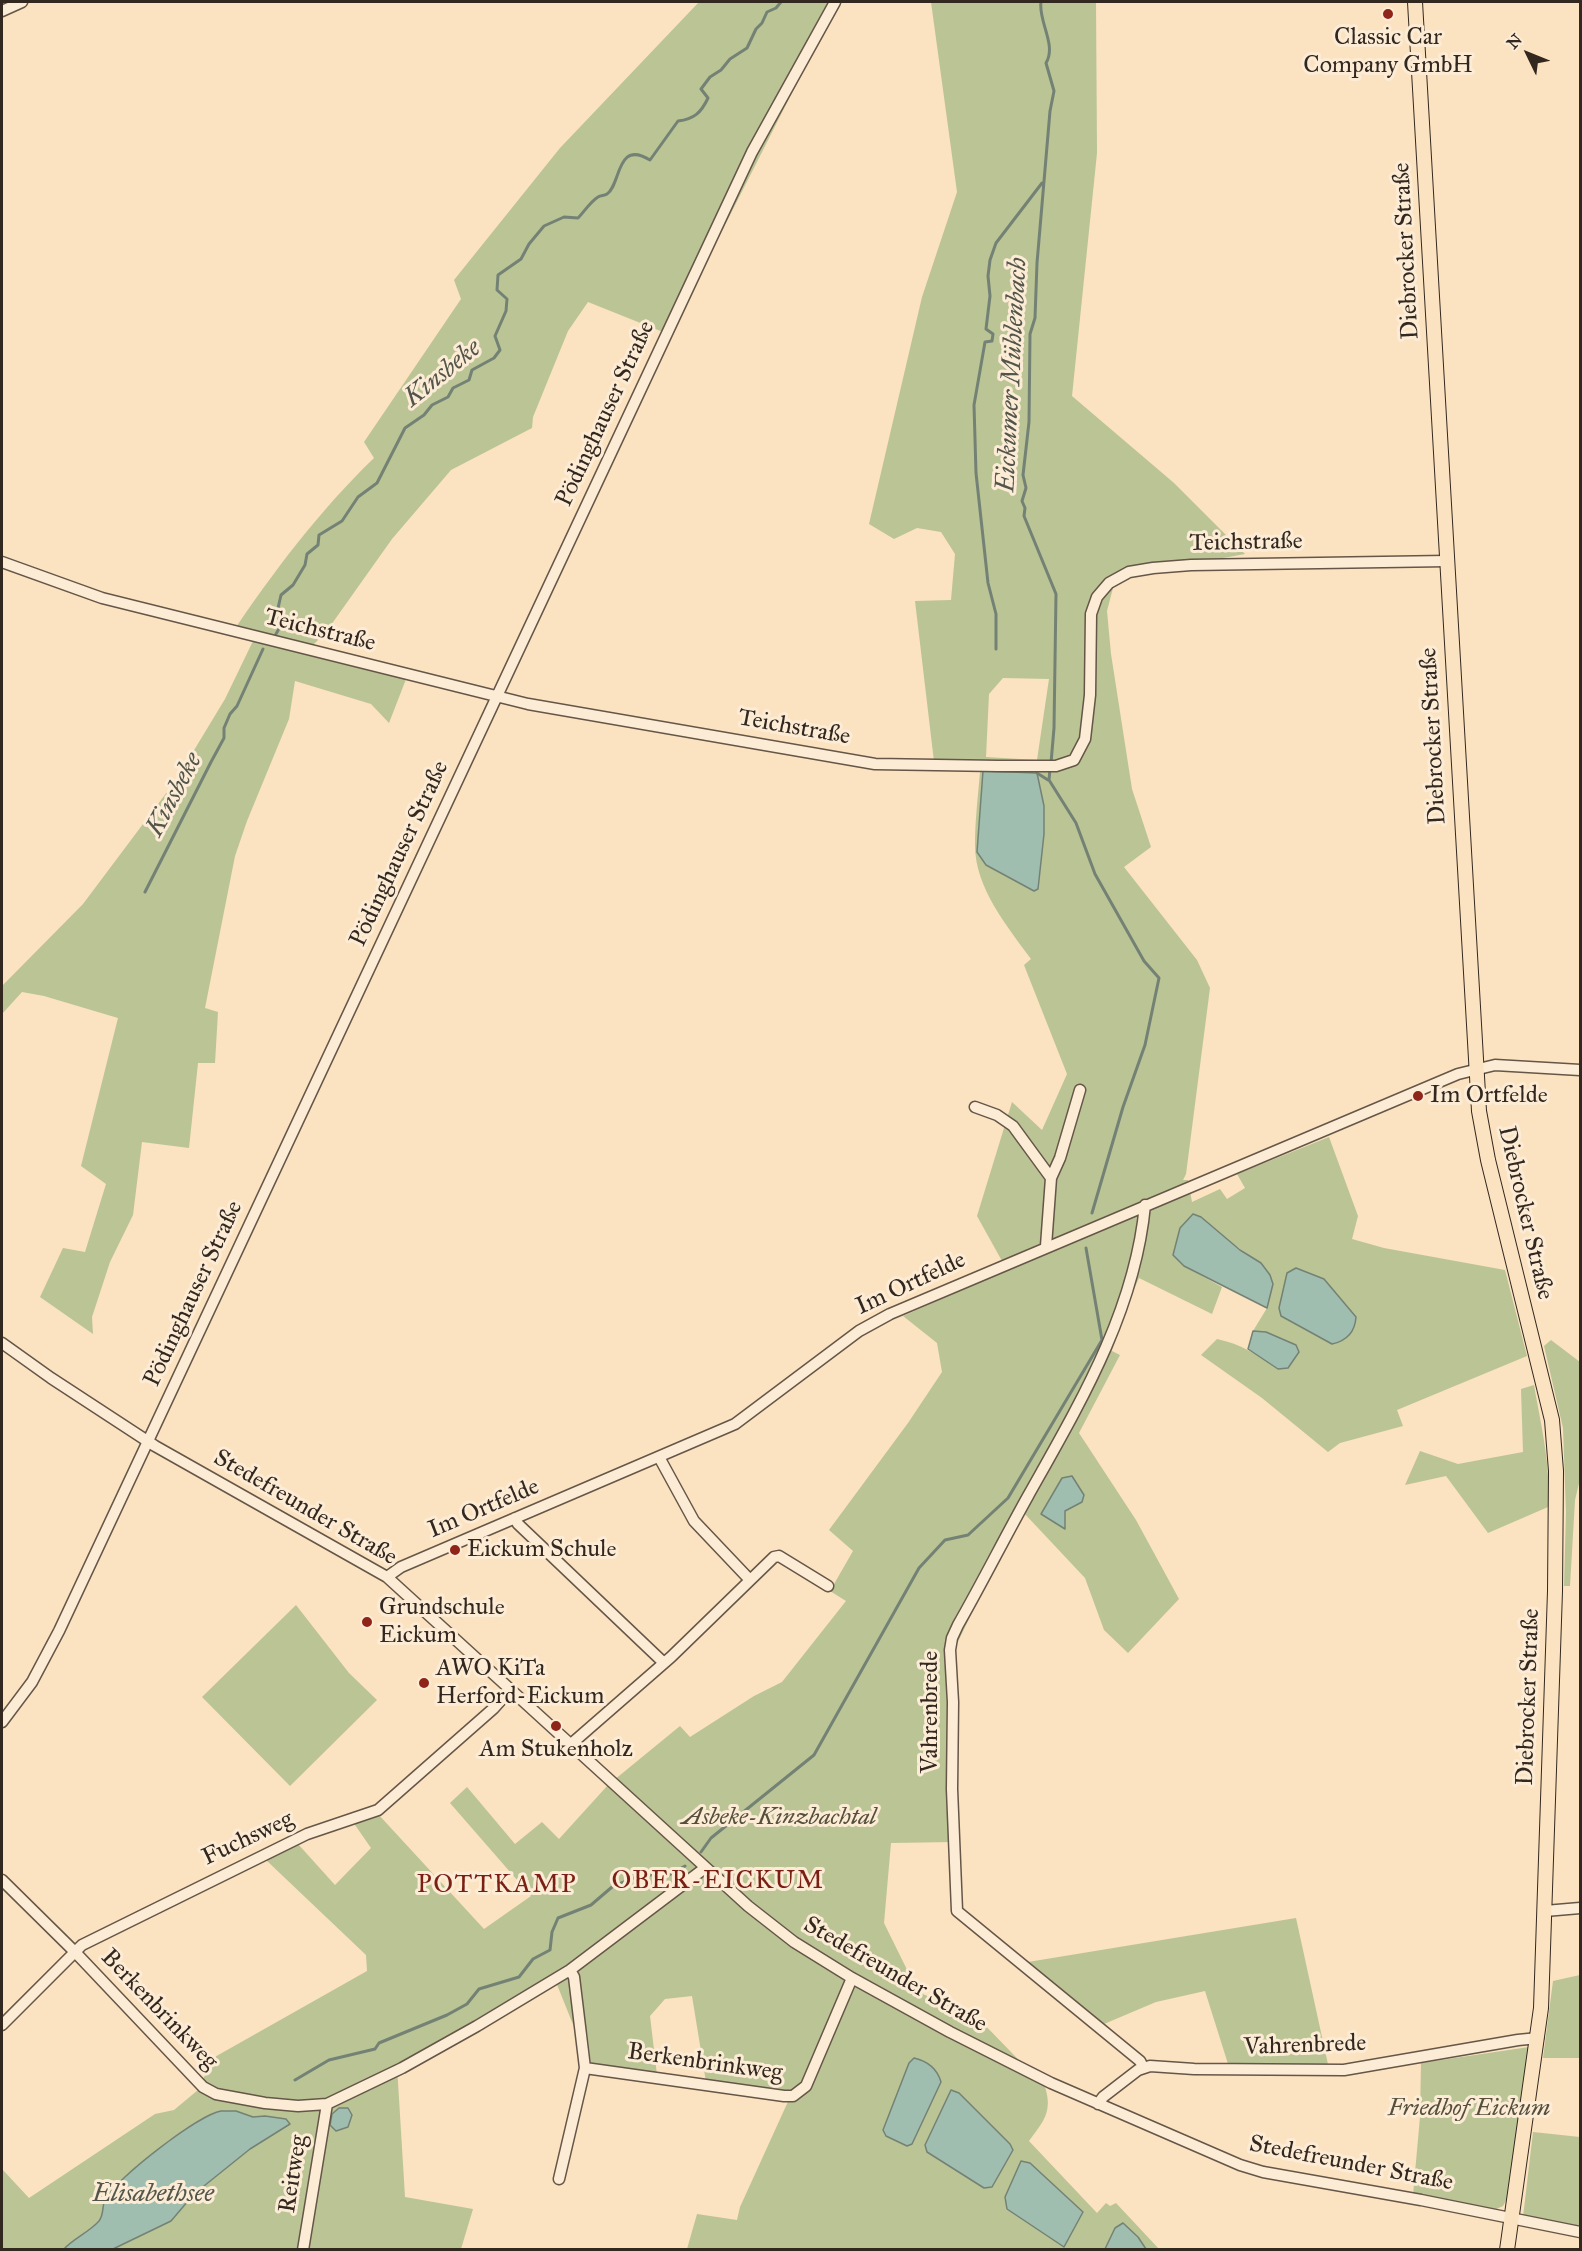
<!DOCTYPE html>
<meta charset="utf-8">
<style>
body{margin:0}
#map{position:relative;width:1582px;height:2251px;overflow:hidden;background:#fbe2c0;font-family:"IM FELL Great Primer",serif}
canvas{display:block}
.frame{position:absolute;inset:0;border:3px solid #33281f;pointer-events:none}
.north{position:absolute;left:1498px;top:24px;width:60px;height:60px;-webkit-text-stroke:4px #fcecd6;paint-order:stroke;rotate:313deg;font-size:16px;font-weight:700;line-height:24px;text-align:center;color:#33281f}
.north::after{content:'';display:block;margin:auto;width:21px;height:27px;background:#33281f;clip-path:polygon(50% 0,100% 100%,50% 72%,0 100%)}
</style>
<div id="map">
<canvas width="1582" height="2251"></canvas>
<div class="frame"></div>
<div class="north">N</div>
</div>
<script>
const ctx = document.querySelector('canvas').getContext('2d');
ctx.lineJoin = 'round';
function fillPath(path, color) { ctx.fillStyle = color; ctx.fill(path, 'evenodd'); }
function stroke(path, color, width, dash) { ctx.strokeStyle = color; ctx.lineWidth = width; ctx.lineCap = dash ? 'butt' : 'round'; ctx.setLineDash(dash || []); ctx.stroke(path); }
function write(font, color, halo, rows, align = 'center') {
  ctx.font = font + ' "IM FELL Great Primer",serif'; ctx.lineWidth = 6; ctx.setLineDash([]); ctx.textBaseline = 'middle'; ctx.strokeStyle = halo; ctx.fillStyle = color; for (const [text, x, y, turn = 0] of rows) {
    ctx.save(); ctx.translate(x, y); ctx.rotate((+turn || 0) * Math.PI / 180); ctx.textAlign = isNaN(turn) ? turn : align; if (halo) ctx.strokeText(text, 0, 0); ctx.fillText(text, 0, 0); ctx.restore();
  }
}
const green = new Path2D(`
 M699,2H842L799,79L684,306L663,332L588,302L568,331L533,417L532,428L451,470L392,539L326,632L309,649L408,674L389,723L371,704L295,681L289,719L247,821L235,856L205,1008L218,1012L215,1063H198L189,1148L142,1142L133,1215L110,1262L92,1317L93,1334L40,1297L63,1248L85,1252L106,1184L81,1166L118,1018L44,996L22,992L2,1014V986L83,904L176,780L225,699L254,639L232,633C274,571 320,510 374,458L364,442L461,299L454,280L560,148Z
 M931,2H1096L1097,153L1072,396L1174,483L1245,554L1131,575L1113,588L1107,611L1111,654L1132,789L1151,847L1124,867L1197,960L1210,988L1186,1174L1183,1180H1188L1192,1202L1220,1189L1227,1199L1245,1188L1237,1174L1329,1137L1358,1216L1352,1239L1384,1248L1505,1270L1527,1356L1397,1410L1403,1426L1340,1443L1328,1452L1262,1398L1201,1355L1217,1339C1241,1344 1258,1355 1278,1369L1296,1345L1266,1332L1253,1331L1267,1308L1270,1275C1257,1258 1237,1248 1221,1235L1184,1266L1222,1287L1212,1314L1139,1278L1108,1349L1120,1355L1079,1433L1136,1520L1179,1599L1128,1653L1104,1630L1085,1578L1023,1512L992,1571L955,1648V1659L958,1683L952,1688L953,1842L891,1843L884,1923L918,1992L977,2017L1045,2087C1053,2112 1043,2122 1029,2141L1097,2213L1106,2203L1110,2206L1116,2203L1159,2249H687L697,2214L737,2220L740,2207L791,2095L706,2082L692,1996L665,1999L650,2016L657,2075L591,2064L587,2032H576L556,1982L551,1975L397,2066L405,2197L473,2209L461,2249H113L171,2221L194,2194L250,2149L290,2124L286,2119L265,2116L253,2117L169,2140L118,2184L105,2200L101,2219L64,2249H2V2169L29,2198L155,2114L174,2110L198,2090L213,2058L367,1971L366,1955L266,1860L298,1844L335,1885L371,1848L353,1822L378,1814L484,1929L531,1896L450,1803L467,1787L515,1844L542,1822L559,1839L608,1785L680,1726L690,1737L754,1696L782,1682L846,1601L830,1591L853,1551L829,1530L908,1423L942,1372L937,1343L903,1316L1007,1270L977,1216L1012,1102L1042,1130L1067,1074L1024,965L1031,959C1007,926 975,888 975,845C975,821 978,796 980,772L935,770L915,601L951,600L955,554L941,532L917,528L894,539L869,524L922,297L957,192ZM1003,678L1049,679L1037,760L986,757L989,694Z
 M1551,1340L1580,1362V1479L1575,1500L1570,1586H1564L1566,1512L1563,1428L1544,1346Z
 M1534,1385C1541,1426 1551,1465 1548,1507L1488,1533L1446,1476L1405,1485L1420,1451L1458,1464L1523,1452L1521,1389Z
 M296,1605L349,1673L377,1700L290,1786L202,1697Z
 M1296,1918L1329,2069L1229,2067L1205,1991L1156,2002L1104,2024L1028,1962Z
 M1580,1975V2058H1543L1553,1981Z
 M1529,2047L1507,2199L1503,2206L1494,2210L1413,2195L1420,2117L1421,2063Z
 M1533,2132L1580,2137V2228L1523,2217Z`);
const water = new Path2D(`
 M983,771L1037,773L1044,806V834L1038,889L1034,891L986,865L977,852Z
 M1193,1214L1201,1217L1240,1250L1261,1263L1270,1275L1273,1284L1267,1308L1184,1266L1173,1255L1180,1228Z
 M1296,1268L1324,1279L1356,1317C1355,1332 1346,1341 1332,1344L1281,1316L1279,1308L1287,1273Z
 M1253,1331L1266,1332L1296,1345L1299,1352L1288,1368L1278,1369L1248,1349Z
 M1072,1476L1084,1495L1082,1502L1065,1511V1529L1041,1514L1062,1478Z
 M914,2058C927,2061 937,2068 941,2082L912,2144L907,2146L886,2136L883,2130L909,2063Z
 M951,2090L959,2093L1010,2144L1013,2150L992,2187L984,2188L927,2152L925,2145Z
 M339,2108H348L352,2115L348,2127L336,2131L330,2125L332,2114Z
 M221,2111H236L253,2117L265,2116L286,2119L290,2124L250,2149L194,2194L171,2221L113,2249H64C73,2239 89,2232 99,2221C104,2215 102,2206 105,2199C117,2178 198,2115 221,2111Z
 M1021,2161L1030,2163L1083,2212L1064,2247L1007,2209L1005,2197Z
 M1123,2223L1138,2237L1146,2249H1105L1115,2228Z`);
const stream = new Path2D(`
 M1041,2C1038,21 1057,45 1046,63L1054,91L1050,111L1037,263L1035,318L1030,334L1029,422L1023,475L1026,488L1022,501L1025,508L1024,516L1056,594L1054,728L1051,763
 M276,634L281,625L276,617L281,595L293,585L305,565L307,554L318,545L319,535L342,521L358,497L377,483L405,428L424,415L432,405L448,397L453,388L469,380L472,370L494,358L500,350L495,336L506,311L507,299L497,290L498,275L521,259L529,244L544,226L564,217L578,218C584,212 590,202 598,197C601,195 604,196 607,194C621,185 616,139 650,160L678,121C694,119 701,113 708,98L701,89L710,77L721,70L730,59L747,48L756,29L762,23L767,12L776,8L781,2
 M996,649V614L988,583L976,473L974,405L985,342L992,341L993,334L986,329L990,296L988,276L990,260L996,243L1042,183
 M1050,769L1049,780L1076,823L1095,874L1144,961L1159,978L1145,1045L1123,1107L1092,1213
 M1037,773L1048,780
 M145,892L211,762L224,738V728L230,714L237,706L263,649
 M701,1852L711,1838L814,1755L919,1568L945,1540L968,1535L1008,1498L1102,1340L1086,1248
 M295,2080L329,2060L375,2049L379,2043L447,2015L467,2004L479,1989L519,1977L533,1959L550,1950L552,1932L558,1918L591,1905L612,1887L641,1875H669L685,1866`);
const minor = new Path2D(`
 M2,11L22,2
 M2,562L102,598L528,704L875,764L998,766H1056L1074,760L1085,739L1090,695L1091,614L1097,597L1109,583L1129,572L1153,568L1191,565L1447,561
 M975,1107L997,1115L1013,1126L1051,1178
 M1046,1246L1051,1178L1060,1158L1080,1090
 M2,1343L51,1378L155,1446L387,1577L748,1906L794,1942L852,1978L950,2032L1051,2083L1240,2165L1263,2172L1421,2200L1580,2232
 M659,1457L694,1521L750,1580
 M515,1518L518,1524L664,1663
 M387,1577L401,1567L735,1424L859,1331L890,1314L1458,1074L1495,1065L1580,1070
 M2,1722L32,1682L59,1631L752,152L835,2
 M570,1745L671,1657L774,1557L779,1556L828,1586
 M2,1880L75,1952L203,2087L216,2094L265,2103L298,2106L327,2104L402,2068L477,2026L570,1970L705,1868
 M1545,1911L1580,1908
 M2,2025L82,1945L307,1834L378,1810L494,1708L510,1690
 M1143,2067L1140,2061L957,1911L952,1789L953,1702L950,1650L952,1638L958,1625C982,1583 1004,1539 1028,1496C1079,1405 1135,1312 1145,1205
 M585,2068L784,2096H793L806,2086L852,1978
 M1098,2104L1103,2097L1138,2070L1150,2066L1194,2069L1344,2070L1518,2040L1538,2038
 M559,2179L585,2068L574,1977L570,1970
 M303,2250L327,2104`);
const major = new Path2D(`
 M1415,2L1479,1111L1488,1160L1552,1420L1556,1471L1555,1591L1541,2008L1507,2250`);
const markers = [
 [1388,14,6,"#8f2418"],
 [1418,1096,6,"#8f2418"],
 [455,1550,6,"#8f2418"],
 [367,1622,6,"#8f2418"],
 [424,1683,6,"#8f2418"],
 [556,1726,6,"#8f2418"]
];
const poiNames = [
 ["Classic Car",1388,38,"center"],
 ["Company GmbH",1388,66,"center"],
 ["Im Ortfelde",1430,1096],
 ["Eickum Schule",467,1550],
 ["Grundschule",379,1608],
 ["Eickum",379,1636],
 ["AWO KiTa",436,1669],
 ["Herford-Eickum",436,1697],
 ["Am Stukenholz",556,1750,"center"]
];
const streetNames = [
 ["Diebrocker Straße",1407,251,-93],
 ["Pödinghauser Straße",606,414,-65],
 ["Teichstraße",1246,543,-1],
 ["Teichstraße",320,631,14],
 ["Teichstraße",794,728,10],
 ["Diebrocker Straße",1434,736,-93],
 ["Pödinghauser Straße",400,854,-65],
 ["Diebrocker Straße",1525,1213,77],
 ["Im Ortfelde",911,1284,-25],
 ["Pödinghauser Straße",194,1294,-65],
 ["Stedefreunder Straße",305,1508,30],
 ["Im Ortfelde",484,1509,-23],
 ["Diebrocker Straße",1529,1697,-88],
 ["Vahrenbrede",931,1712,-90],
 ["Fuchsweg",248,1839,-25],
 ["Stedefreunder Straße",895,1975,30],
 ["Berkenbrinkweg",159,2010,46],
 ["Vahrenbrede",1305,2046,-2],
 ["Berkenbrinkweg",705,2063,8],
 ["Stedefreunder Straße",1351,2164,11],
 ["Reitweg",294,2174,-81]
];
const parkNames = [
 ["Asbeke-Kinzbachtal",779,1818],
 ["Friedhof Eickum",1469,2109]
];
const waterNames = [
 ["Kinsbeke",443,374,-39],
 ["Eickumer Mühlenbach",1013,375,-87],
 ["Kinsbeke",175,795,-62],
 ["Elisabethsee",153,2195]
];
const neighbourhoodNames = [
 ["OBER-EICKUM",718,1882],
 ["POTTKAMP",497,1886]
];
fillPath(green, '#bbc495');
fillPath(water, '#9fbeaf');
stroke(water, '#748275', 1.5);
stroke(stream, '#748275', 3);
stroke(minor, '#655647', 13);
stroke(major, '#33281f', 16);
stroke(minor, '#fcecd6', 10);
stroke(major, '#fbe2c0', 14);
for (const [x, y, r, color] of markers) { const dot = new Path2D(); dot.arc(x, y, r, 0, 2 * Math.PI); ctx.fillStyle = color; ctx.fill(dot); stroke(dot, '#fcecd6', 2); }
write('24px', '#33281f', '#fcecd6', poiNames, 'left');
write('24px', '#33281f', '#fcecd6', streetNames);
write('italic 24px', '#554f3c', '#fcecd6', parkNames);
write('italic 26px', '#53554a', '#fcecd6', waterNames);
ctx.letterSpacing = '1.5px';
write('26px', '#7a1f14', '#fcecd6', neighbourhoodNames);
ctx.letterSpacing = '0px';
</script>
